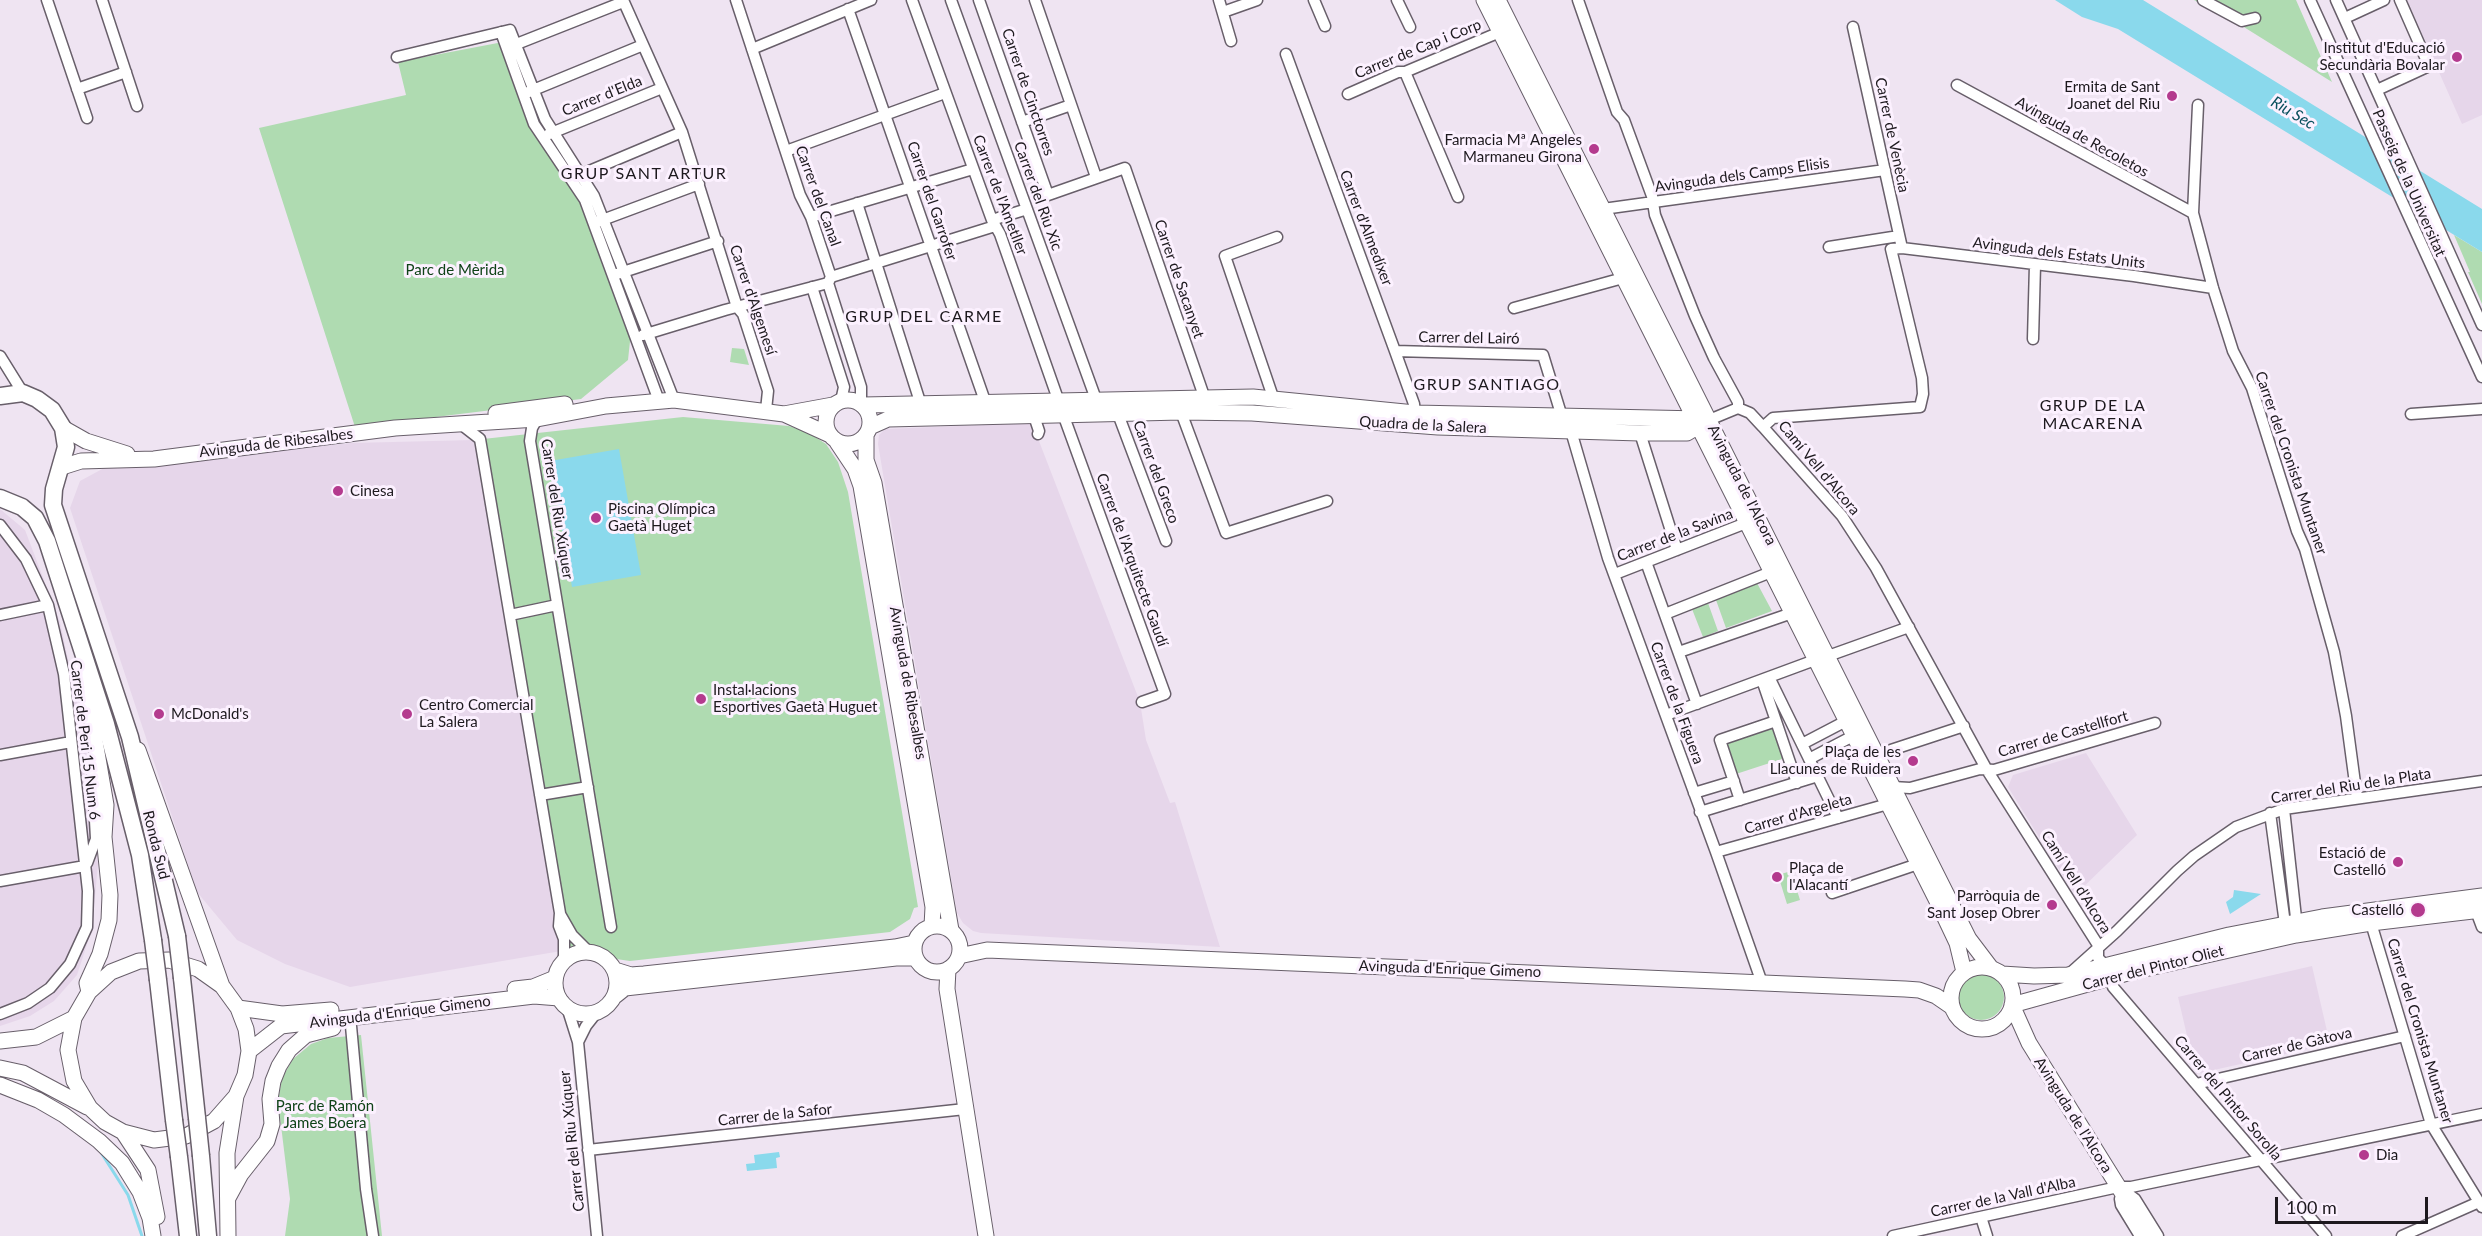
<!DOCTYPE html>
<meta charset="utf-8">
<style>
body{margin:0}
#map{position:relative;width:2482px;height:1236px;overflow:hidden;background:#efe4f2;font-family:Lato,sans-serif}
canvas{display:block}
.scale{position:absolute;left:2275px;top:1197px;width:153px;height:27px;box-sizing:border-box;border:3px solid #1d191e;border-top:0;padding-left:8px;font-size:18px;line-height:21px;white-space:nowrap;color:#1d191e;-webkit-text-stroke:4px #fcf1ff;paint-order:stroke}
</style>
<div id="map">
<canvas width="2482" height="1236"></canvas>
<div class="scale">100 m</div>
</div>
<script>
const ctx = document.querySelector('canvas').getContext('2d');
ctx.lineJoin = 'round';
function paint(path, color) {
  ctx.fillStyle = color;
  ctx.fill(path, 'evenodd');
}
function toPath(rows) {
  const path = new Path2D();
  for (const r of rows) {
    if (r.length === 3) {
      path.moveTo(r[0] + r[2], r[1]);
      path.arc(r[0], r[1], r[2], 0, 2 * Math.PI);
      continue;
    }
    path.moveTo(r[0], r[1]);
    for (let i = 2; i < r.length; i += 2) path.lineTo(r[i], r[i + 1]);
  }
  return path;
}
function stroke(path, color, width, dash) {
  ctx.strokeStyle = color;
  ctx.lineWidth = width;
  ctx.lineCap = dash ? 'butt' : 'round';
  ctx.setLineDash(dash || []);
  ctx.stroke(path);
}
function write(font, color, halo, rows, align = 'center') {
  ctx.font = font + ' Lato,sans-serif';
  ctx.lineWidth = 6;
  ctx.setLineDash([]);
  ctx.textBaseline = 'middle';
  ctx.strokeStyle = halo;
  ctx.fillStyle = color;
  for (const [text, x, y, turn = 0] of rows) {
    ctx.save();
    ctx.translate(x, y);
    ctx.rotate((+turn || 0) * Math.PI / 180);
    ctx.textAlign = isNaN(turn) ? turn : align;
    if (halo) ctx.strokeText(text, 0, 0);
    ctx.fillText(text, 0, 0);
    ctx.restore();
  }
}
const built = toPath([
 [2407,0,2482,0,2482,115,2462,124],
 [1032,423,1140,702,1146,740,1170,803,1175,802,1220,947,981,933,973,931,963,923,957,913,878,444,879,435,885,429],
 [474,440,561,951,350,987,285,964,237,940,197,892,70,508,80,481,106,467,352,443],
 [0,509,25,530,60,622,80,715,92,788,98,864,92,929,77,975,54,1001,30,1016,0,1026],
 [2086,753,2137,835,2075,895,2008,787,2013,775],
 [2312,966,2330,1044,2196,1074,2178,997]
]);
const green = toPath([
 [2194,0,2296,0,2332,82,2239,24],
 [503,42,532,129,584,206,631,332,628,360,581,399,355,427,259,128,406,95,398,62],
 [2454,235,2482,252,2482,304,2468,272,2470,272],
 [732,348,744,349,749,365,730,362],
 [683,417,789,426,809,433,826,444,838,462,848,492,918,907,914,908,910,919,890,932,630,961,561,951,474,440],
 [1757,583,1772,611,1726,628,1716,600],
 [1708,603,1718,631,1703,637,1692,609],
 [1775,727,1785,758,1736,774,1726,743],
 [1791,871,1800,900,1787,904,1778,875],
 [1981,997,23],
 [361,1035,382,1236,285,1236,290,1199,278,1101,282,1078,293,1059,311,1044,328,1038]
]);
const water = toPath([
 [2055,0,2143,0,2482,209,2482,252,2118,29,2082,17],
 [619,449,641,575,572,587,550,461],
 [2234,890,2261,894,2230,914,2226,902,2233,897],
 [779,1152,780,1157,776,1158,777,1168,747,1171,746,1164,755,1163,754,1155]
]);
const stream = toPath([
 [102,1154,128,1195,142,1236]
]);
const street = toPath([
 [47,0,87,118],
 [102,0,137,106],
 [623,0,682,132,737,307,743,314,768,391,766,410],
 [736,0,800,195,811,217,831,277,828,283,861,387,861,403],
 [912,0,992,220,1000,234,1059,402],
 [951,0,1097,402],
 [979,0,1048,195,1125,168,1205,399],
 [1035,0,1096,177],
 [1219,0,1231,41],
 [1314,0,1325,26],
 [1397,0,1410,27],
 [1578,0,1617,112,1624,120,1652,196,1655,215,1695,316,1714,358,1738,402,1738,408],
 [2203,0,2242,21,2255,18],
 [2310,0,2482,377],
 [2336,0,2482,325],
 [848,9,986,404],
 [1223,12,1257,0],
 [2345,18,2384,0],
 [1853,27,1902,248],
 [501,32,534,124,585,200,659,401],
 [509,47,623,2],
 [752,49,871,0],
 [1286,54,1395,351,1414,404,1415,413],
 [397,57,510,30,545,119,594,196,674,400],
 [1405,72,1458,197],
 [1957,85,2193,213],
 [77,89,126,72],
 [2377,90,2429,66,2400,0],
 [526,93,643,45],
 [1348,94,1398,72,1405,72,1500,32],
 [2198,105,2193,213,2213,288,2233,351,2252,388,2297,531,2305,549,2334,652,2346,716,2357,798],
 [1022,122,1071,105],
 [549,134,662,88],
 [786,151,945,93],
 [575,177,682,132],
 [857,203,921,405],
 [1603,209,1885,170],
 [811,217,973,169],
 [992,220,1024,210],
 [597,222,699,184],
 [1829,247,1899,236],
 [617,274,718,241],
 [831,277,995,226],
 [812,287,844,387,841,401],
 [1514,308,1623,278],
 [643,335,725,310,828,283],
 [2033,339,2035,265],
 [1395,351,1543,355,1562,417],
 [0,356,23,393],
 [1274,400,1225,256,1277,237],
 [1738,408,1750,413,1763,427,1842,516,1876,568,1987,770,2098,945,2098,958,2107,967],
 [1181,412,1226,533,1327,501],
 [1063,414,1165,694,1142,702],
 [1118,414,1166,541],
 [2411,414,2482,409],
 [1034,416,1039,431,1038,434],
 [537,419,532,428,530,441,611,927],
 [1709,420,1738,408],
 [462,425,480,439,560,913,559,926,564,939,564,960],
 [1763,427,1773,418,1920,407,1923,394,1922,378,1891,249,1902,248,2134,276,2213,288],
 [1571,431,1608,558,1716,852,1762,983],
 [1640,433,1677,550],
 [0,525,26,559,48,605,64,674,88,891,87,927,70,964,50,988,28,1003,0,1014],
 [1646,562,1697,704],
 [1615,574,1746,523],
 [1665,614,1771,572],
 [0,615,48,605],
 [510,615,557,605],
 [1679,652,1792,613],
 [1828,656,1909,627],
 [1769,677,1838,818],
 [1762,680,1797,783],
 [1666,715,1815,660],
 [1802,744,1846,721],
 [1891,750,1964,726],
 [0,755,71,742],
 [1809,759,1853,736],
 [1893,787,1910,788,1980,769,1994,770,2155,723],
 [1694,793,1734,781],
 [540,795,588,787],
 [1740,800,1720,740,1776,721],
 [2284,809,2297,927],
 [1700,812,1818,776],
 [2270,813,2285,924,2288,927],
 [1716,852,1888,804],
 [87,863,96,839,92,764],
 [0,881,85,866],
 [1832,893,1918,864],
 [2476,911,2482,927],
 [560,914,572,935,588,951],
 [2371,923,2431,1124,2482,1207],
 [2068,975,2117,931,2177,871,2194,856,2236,827,2284,809,2482,781],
 [2111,978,2113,987,2326,1236],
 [567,1007,578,1042,597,1236],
 [351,1026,366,1189,373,1236],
 [578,1042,586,1026,597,1012],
 [2196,1084,2405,1036],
 [588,1150,965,1109],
 [2123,1190,2135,1199,2158,1236],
 [2120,1199,2121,1205,2140,1236],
 [1981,1217,1987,1236],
 [1893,1236,2118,1187,2131,1187,2482,1114],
 [2402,1236,2479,1202]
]);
const secondary = toPath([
 [1484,0,1939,905,1957,943,1964,972],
 [1498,0,1969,939,1991,968],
 [848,422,22],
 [863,405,1253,397,1415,413,1701,419],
 [496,413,565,404],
 [784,414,833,405],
 [870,427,888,419,1181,412,1252,413,1438,427,1640,433,1687,433,1705,422],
 [63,428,86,441,127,454],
 [866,436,866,460,874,483,951,930],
 [837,442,855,469,861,486,933,907,932,926],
 [62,467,81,461,154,459,395,428,537,419,606,406,674,400,784,414,830,435],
 [82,665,106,805,104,837,110,895,109,920,100,954,87,983,89,992],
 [138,750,222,986,238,1008,246,1029,249,1051,245,1075,236,1096,227,1153,228,1236],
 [937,949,23],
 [586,983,31],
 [959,956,987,950,1905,989,1919,990,1936,996,1952,1007],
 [1982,998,31],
 [948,969,947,989,986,1236],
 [615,970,631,975,644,974,895,947,914,943],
 [2002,974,2034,976,2068,975,2229,935,2322,917,2482,896],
 [222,986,198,969,169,960,139,961,111,972,89,992,74,1018,68,1050,74,1081,90,1108,105,1122,123,1132,154,1140,186,1136,214,1121,236,1096],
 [515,989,533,987,555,978],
 [615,996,625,988,896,958,915,958],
 [2012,1005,2131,972,2296,935,2371,923,2482,910],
 [2012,1005,2029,1043,2149,1236],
 [238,1008,282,1014,331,1010],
 [0,1041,36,1037,74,1018],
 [249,1051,281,1026,534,996,559,998],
 [0,1068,23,1073,87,1107],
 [0,1085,38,1100,64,1115,99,1141,122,1163,140,1192,150,1218,153,1236],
 [123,1132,148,1170,157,1217],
 [228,1198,241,1174,267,1141,272,1124,270,1099,273,1081,279,1066,289,1050,306,1035,333,1028]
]);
const primary = toPath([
 [0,396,23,393,37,399,52,410,63,428,66,447,54,489,53,505,130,737,177,936],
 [0,498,22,507,35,518,47,541,106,724,140,855,153,940],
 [182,978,197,1118],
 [158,980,174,1120],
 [201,1156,208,1236],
 [179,1157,188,1236]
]);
const primaryBridge = toPath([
 [177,936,182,978],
 [153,940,158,980],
 [197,1118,201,1156],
 [174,1120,179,1157]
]);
const markers = [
 [2457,57,6,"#b43a8e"],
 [2172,96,6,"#b43a8e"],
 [1594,149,6,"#b43a8e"],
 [338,491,6,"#b43a8e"],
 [596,518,6,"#b43a8e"],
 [701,699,6,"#b43a8e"],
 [159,714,6,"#b43a8e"],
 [407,714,6,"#b43a8e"],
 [1913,761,6,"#b43a8e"],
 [2398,862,6,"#b43a8e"],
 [1777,877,6,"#b43a8e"],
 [2052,905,6,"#b43a8e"],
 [2418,910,8,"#b43a8e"],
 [2364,1155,6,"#b43a8e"]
];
const poiNames = [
 ["Institut d'Educació",2445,48],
 ["Secundària Bovalar",2445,65],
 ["Ermita de Sant",2160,87],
 ["Joanet del Riu",2160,104],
 ["Farmacia Mª Angeles",1582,140],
 ["Marmaneu Girona",1582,157],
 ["Cinesa",350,491,"left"],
 ["Piscina Olímpica",608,509,"left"],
 ["Gaetà Huget",608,526,"left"],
 ["Instal·lacions",713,690,"left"],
 ["Esportives Gaetà Huguet",713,707,"left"],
 ["Centro Comercial",419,705,"left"],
 ["La Salera",419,722,"left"],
 ["McDonald's",171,714,"left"],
 ["Plaça de les",1901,752],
 ["Llacunes de Ruidera",1901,769],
 ["Estació de",2386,853],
 ["Castelló",2386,870],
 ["Plaça de",1789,868,"left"],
 ["l'Alacantí",1789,885,"left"],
 ["Parròquia de",2040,896],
 ["Sant Josep Obrer",2040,913],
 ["Castelló",2404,910],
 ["Dia",2376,1155,"left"]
];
const streetNames = [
 ["Carrer de Cap i Corp",1418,49,-22],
 ["Carrer de Cinctorres",1028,92,71],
 ["Carrer d'Elda",602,96,-22],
 ["Carrer de Venècia",1892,135,78],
 ["Avinguda de Recoletos",2082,137,29],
 ["Avinguda dels Camps Elisis",1742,175,-8],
 ["Passeig de la Universitat",2409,183,66],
 ["Carrer de l'Ametller",1000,195,69],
 ["Carrer del Canal",818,196,70],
 ["Carrer del Riu Xic",1038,196,70],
 ["Carrer del Garrofer",932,201,71],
 ["Carrer d'Almedíxer",1366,228,69],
 ["Avinguda dels Estats Units",2059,253,7],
 ["Carrer de Sacanyet",1179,279,71],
 ["Carrer d'Algemesí",753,300,71],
 ["Carrer del Lairó",1469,338,1],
 ["Quadra de la Salera",1423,425,3],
 ["Avinguda de Ribesalbes",276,443,-7],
 ["Carrer del Cronista Muntaner",2291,463,71],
 ["Camí Vell d'Alcora",1819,468,50],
 ["Carrer del Greco",1156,472,70],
 ["Avinguda de l'Alcora",1742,485,63],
 ["Carrer del Riu Xúquer",557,509,81],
 ["Carrer de la Savina",1675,535,-21],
 ["Carrer de l'Arquitecte Gaudí",1132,560,70],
 ["Avinguda de Ribesalbes",908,683,80],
 ["Carrer de la Figuera",1677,703,70],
 ["Carrer de Castellfort",2063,734,-16],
 ["Carrer de Peri 15 Num 6",85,740,83],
 ["Carrer del Riu de la Plata",2351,786,-9],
 ["Carrer d'Argeleta",1798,814,-16],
 ["Ronda Sud",156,845,76],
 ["Camí Vell d'Alcora",2076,882,58],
 ["Carrer del Pintor Oliet",2153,968,-14],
 ["Avinguda d'Enrique Gimeno",1450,969,2],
 ["Avinguda d'Enrique Gimeno",400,1012,-7],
 ["Carrer del Cronista Muntaner",2420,1031,73],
 ["Carrer de Gàtova",2297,1045,-13],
 ["Carrer del Pintor Sorolla",2228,1098,50],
 ["Carrer de la Safor",775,1115,-6],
 ["Avinguda de l'Alcora",2073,1115,58],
 ["Carrer del Riu Xúquer",572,1141,-96],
 ["Carrer de la Vall d'Alba",2003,1197,-12]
];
const parkNames = [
 ["Parc de Mèrida",455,270],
 ["Parc de Ramón",325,1106],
 ["James Boera",325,1123]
];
const waterNames = [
 ["Riu Sec",2293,113,31]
];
const neighbourhoodNames = [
 ["GRUP SANT ARTUR",644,174],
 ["GRUP DEL CARME",924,317],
 ["GRUP SANTIAGO",1487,385],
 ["GRUP DE LA",2093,406],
 ["MACARENA",2093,424]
];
paint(built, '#e6d6ea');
paint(green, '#afdbb1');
paint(water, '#8ad9ec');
stroke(stream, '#8ad9ec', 3);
stroke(street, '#685f6a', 13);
stroke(secondary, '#685f6a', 17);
stroke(primary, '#685f6a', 19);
stroke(street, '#fff', 10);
stroke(secondary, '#fff', 15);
stroke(primary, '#fff', 16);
stroke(primaryBridge, '#685f6a', 19, []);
stroke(primaryBridge, '#fff', 16);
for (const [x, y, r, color] of markers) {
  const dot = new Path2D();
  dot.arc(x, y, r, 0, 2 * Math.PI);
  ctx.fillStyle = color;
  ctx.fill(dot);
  stroke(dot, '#fcf1ff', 2);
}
write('15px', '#1d191e', '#fcf1ff', poiNames, 'right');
write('15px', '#1d191e', '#fcf1ff', streetNames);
write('15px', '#0e4217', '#fcf1ff', parkNames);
write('italic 16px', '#0a505e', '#fcf1ff', waterNames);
ctx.letterSpacing = '1.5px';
write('16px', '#1d191e', '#fcf1ff', neighbourhoodNames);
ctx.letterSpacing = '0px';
</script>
